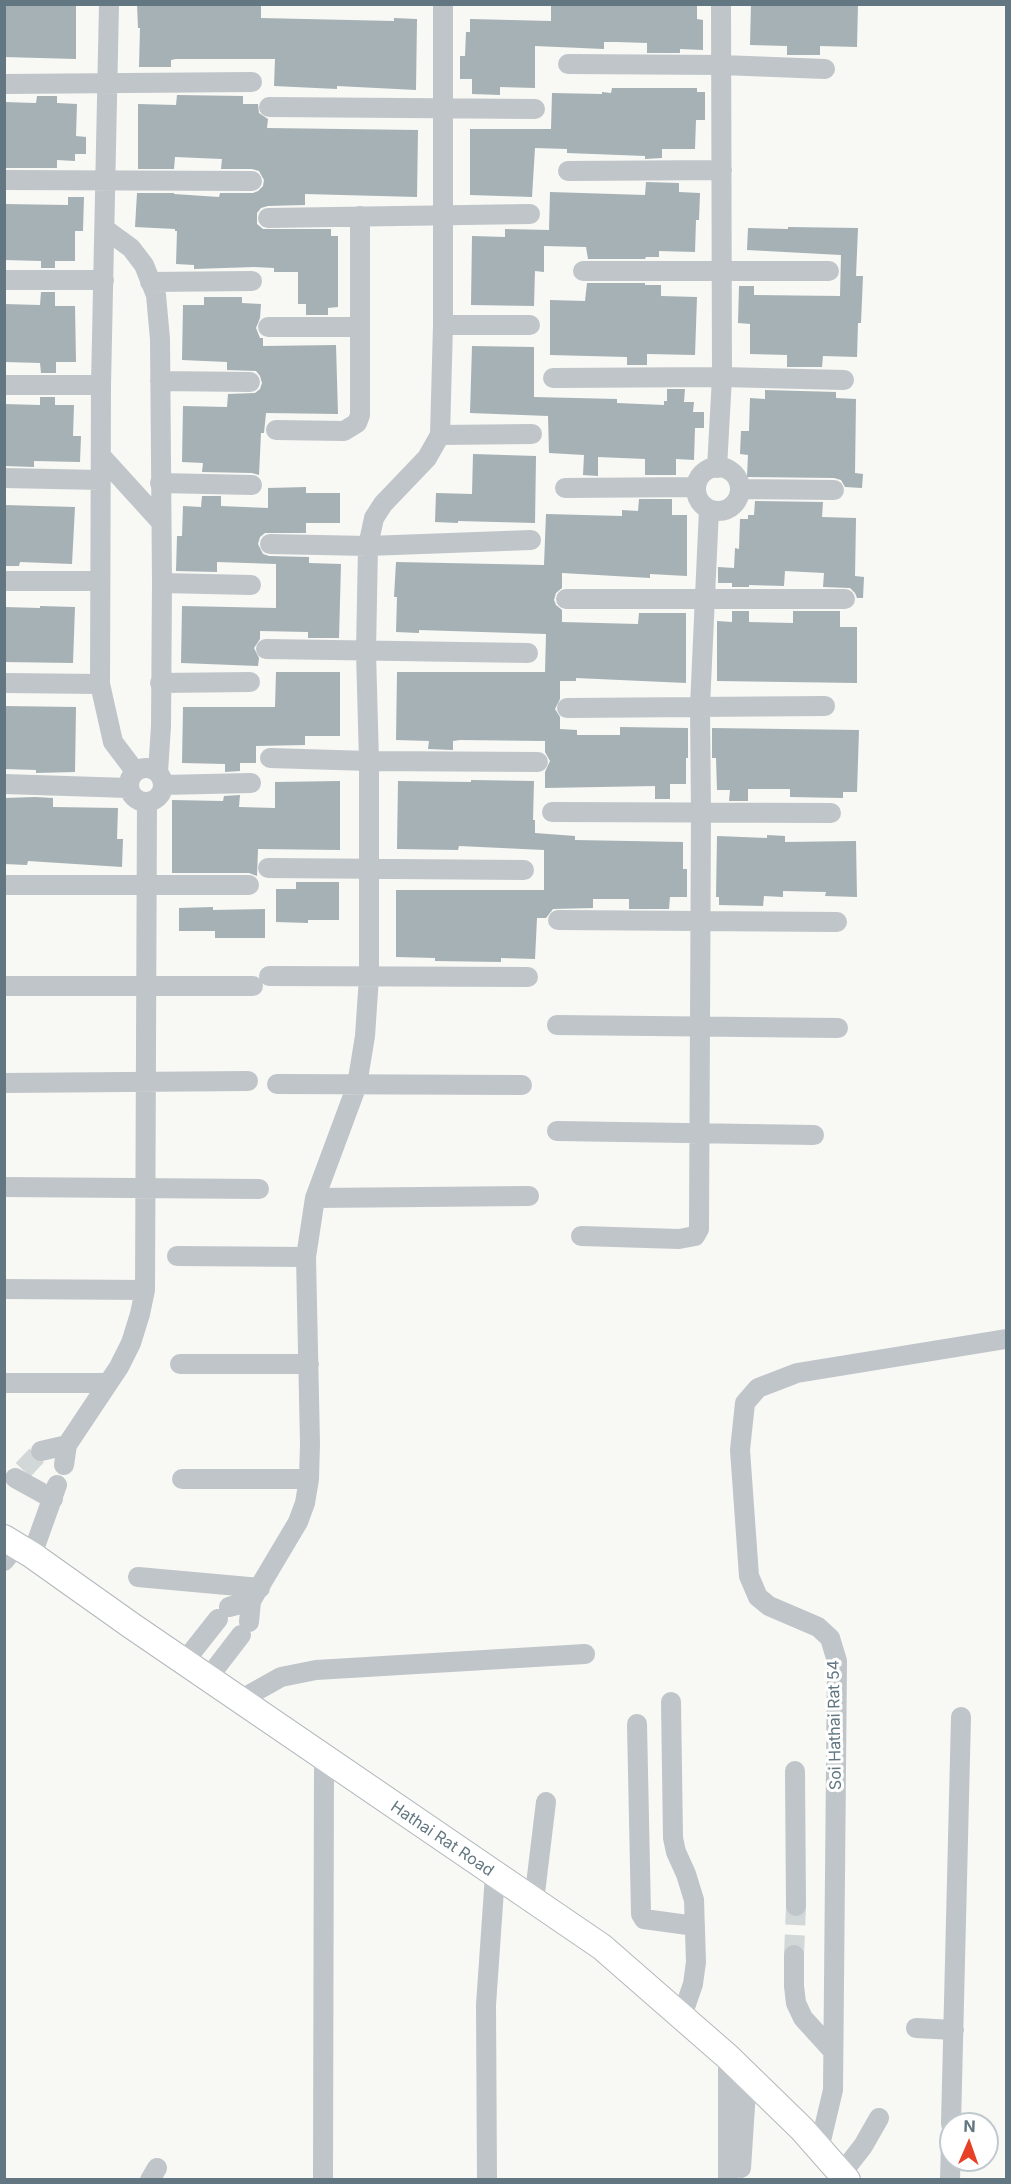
<!DOCTYPE html>
<style>
body{margin:0}
#map{position:relative;width:1011px;height:2184px;overflow:hidden;background:#f8f8f5;font-family:Inter,sans-serif}
canvas{display:block}
.frame{position:absolute;inset:0;border:6px solid #627781;pointer-events:none}
.north{position:absolute;left:939px;top:2112px;width:60px;height:60px;box-sizing:border-box;background:#fff;border:2px solid #c0c9cd;border-radius:50%;rotate:2deg;font-size:16px;font-weight:700;line-height:24px;text-align:center;color:#627781}
.north::after{content:'';display:block;margin:auto;width:21px;height:27px;background:#e74026;clip-path:polygon(50% 0,100% 100%,50% 72%,0 100%)}
</style>
<div id="map">
<canvas width="1011" height="2184"></canvas>
<div class="frame"></div>
<div class="north">N</div>
</div>
<script>
const ctx = document.querySelector('canvas').getContext('2d');
ctx.lineJoin = 'round';
function paint(path, color) {
  ctx.fillStyle = color;
  ctx.fill(path, 'evenodd');
}
function toPath(rows) {
  const path = new Path2D();
  for (const r of rows) {
    if (r.length === 3) {
      path.moveTo(r[0] + r[2], r[1]);
      path.arc(r[0], r[1], r[2], 0, 2 * Math.PI);
      continue;
    }
    path.moveTo(r[0], r[1]);
    for (let i = 2; i < r.length; i += 2) path.lineTo(r[i], r[i + 1]);
  }
  return path;
}
function stroke(path, color, width, dash) {
  ctx.strokeStyle = color;
  ctx.lineWidth = width;
  ctx.lineCap = dash ? 'butt' : 'round';
  ctx.setLineDash(dash || []);
  ctx.stroke(path);
}
function write(font, color, halo, rows, align = 'center') {
  ctx.font = font + ' Inter,sans-serif';
  ctx.lineWidth = 6;
  ctx.setLineDash([]);
  ctx.textBaseline = 'middle';
  ctx.strokeStyle = halo;
  ctx.fillStyle = color;
  for (const [text, x, y, turn = 0] of rows) {
    ctx.save();
    ctx.translate(x, y);
    ctx.rotate((+turn || 0) * Math.PI / 180);
    ctx.textAlign = isNaN(turn) ? turn : align;
    if (halo) ctx.strokeText(text, 0, 0);
    ctx.fillText(text, 0, 0);
    ctx.restore();
  }
}
const building = toPath([
 [4,4,76,4,76,59,4,57],
 [137,4,261,4,261,18,394,21,394,18,417,19,416,90,337,86,337,89,274,86,275,59,176,59,171,60,171,67,139,67,140,28,138,28],
 [551,4,697,4,697,19,703,20,703,50,680,49,680,53,647,53,647,43,617,42,604,42,604,49,535,46,535,88,500,87,500,95,472,94,472,79,460,79,460,56,465,56,466,32,470,32,470,19,551,21],
 [751,4,858,4,857,47,820,46,820,55,787,55,787,46,750,45],
 [612,88,697,88,697,92,705,92,705,120,696,120,695,149,662,149,662,158,645,159,645,156,567,153,567,149,535,148,532,197,470,195,470,129,551,129,552,93,602,94,602,92,611,93],
 [177,95,243,96,243,104,258,104,259,113,268,119,267,128,418,130,417,197,305,194,305,205,268,206,261,208,257,213,257,224,263,229,331,229,331,236,338,236,338,307,328,308,328,315,306,315,306,304,298,304,298,272,274,272,274,268,254,267,194,269,194,265,176,264,177,231,175,231,175,229,135,227,137,193,174,193,174,194,219,197,220,193,253,193,258,191,263,186,264,180,259,171,252,169,221,169,222,159,175,157,174,169,138,169,138,104,176,105],
 [37,96,57,96,57,103,77,104,76,136,86,137,86,154,75,154,75,161,57,160,57,168,4,168,4,102,36,103],
 [646,182,679,183,679,192,700,193,699,220,696,220,695,252,659,251,659,257,646,257,645,259,588,259,586,247,544,246,544,272,535,271,534,306,471,305,472,236,505,237,505,229,549,230,550,192,645,195],
 [68,197,84,197,83,231,75,231,75,261,55,261,55,268,41,268,41,261,4,260,4,204,68,205],
 [788,227,858,228,856,276,863,276,861,323,858,323,857,357,823,356,822,367,787,367,787,355,750,354,750,324,738,323,739,286,754,286,754,295,840,296,841,255,747,250,748,228,788,229],
 [587,283,645,283,645,285,661,285,661,296,697,297,695,355,647,354,647,365,627,365,627,357,550,355,550,300,585,301],
 [41,292,55,292,55,306,75,306,76,362,56,362,56,373,41,373,40,363,4,362,4,304,40,305],
 [204,297,242,297,242,303,261,304,260,318,256,328,260,338,263,338,263,346,336,345,338,414,266,413,264,433,261,433,259,475,252,473,202,472,203,463,182,462,183,406,227,407,228,394,255,393,260,389,262,383,260,376,256,371,227,370,227,362,182,360,183,305,204,305],
 [472,346,534,347,534,397,617,399,617,403,664,405,664,401,667,401,667,389,685,389,684,402,694,402,693,412,704,412,704,428,695,428,694,460,676,459,676,475,645,475,645,459,598,457,598,476,583,475,584,455,549,453,548,416,470,413],
 [765,390,836,392,836,398,856,399,855,473,863,474,862,488,845,487,841,480,834,478,747,477,748,455,740,454,741,431,749,431,750,398,765,399],
 [40,397,55,397,55,405,74,405,73,436,81,436,80,462,34,461,34,467,4,466,4,404,40,405],
 [473,454,536,456,535,523,458,521,458,523,435,522,436,493,472,494],
 [306,487,306,493,340,493,340,523,306,523,306,533,265,533,260,537,258,544,263,554,269,556,309,557,309,563,341,564,339,638,308,638,308,632,260,631,260,639,254,648,259,658,258,666,181,663,182,606,276,608,276,564,217,562,217,572,176,571,177,536,182,536,183,506,201,507,202,496,221,496,221,506,268,508,268,488],
 [639,499,672,499,672,515,687,515,687,576,650,574,650,578,562,573,562,588,556,593,554,600,556,605,562,610,562,622,638,624,639,613,686,613,686,683,576,678,576,681,560,681,560,699,555,709,560,717,560,729,577,730,577,735,620,735,620,727,688,728,688,758,686,758,686,784,670,784,670,799,655,799,655,786,545,788,545,772,550,761,545,752,545,741,460,740,453,741,453,750,428,749,429,741,396,740,397,672,545,672,546,634,419,630,419,633,396,632,397,597,394,597,396,562,544,565,546,514,622,516,622,510,638,511],
 [755,501,823,502,822,517,856,518,855,576,864,577,863,598,857,598,855,593,850,588,823,587,824,573,785,571,784,586,749,585,749,587,732,587,732,583,718,583,718,567,734,568,735,548,739,549,740,519,748,519,748,515,754,515],
 [4,505,75,507,72,564,20,562,19,566,4,566],
 [40,606,75,607,73,663,4,662,4,607,40,608],
 [732,611,749,611,749,622,793,623,793,611,840,611,840,627,857,627,857,683,717,681,717,621,732,622],
 [276,672,340,672,340,736,305,736,305,745,256,746,256,763,240,763,240,771,225,772,225,764,182,763,183,707,275,707],
 [4,706,76,707,75,772,36,773,36,770,4,769],
 [712,728,859,730,857,792,843,792,843,798,790,797,790,789,748,789,748,801,729,801,730,790,717,790,716,758,712,758],
 [471,780,534,781,533,820,535,820,535,833,575,836,575,840,683,842,683,869,687,869,687,897,670,897,669,909,629,909,629,899,593,899,593,908,553,909,546,918,537,918,535,959,501,958,501,962,435,961,435,958,396,957,396,890,544,890,544,850,459,846,458,850,397,849,398,781,471,782],
 [340,781,340,850,258,849,257,876,249,873,172,873,172,800,223,801,224,796,240,795,239,807,275,808,275,782],
 [35,797,53,798,53,807,118,808,117,839,123,839,122,867,28,861,27,865,4,864,4,798],
 [767,835,785,836,785,842,856,841,857,897,825,896,826,892,783,891,783,897,764,896,763,906,719,905,719,897,716,897,717,836,767,838],
 [296,882,339,882,339,920,308,920,308,923,276,922,276,889,296,889],
 [213,907,213,910,265,909,265,938,215,938,215,931,179,931,179,908]
]);
const minorTunnel = toPath([
 [23,1470,41,1451],
 [794,1955,796,1906]
]);
const minor = toPath([
 [109,4,101,385,100,684,113,742,135,771],
 [568,64,722,65,825,69],
 [4,84,252,82],
 [269,107,535,109],
 [568,171,722,170],
 [4,180,252,181],
 [268,218,530,214],
 [105,229,131,248,144,265,156,295,160,339,162,583,161,726,158,772],
 [583,271,829,271],
 [4,280,104,280],
 [150,282,252,281],
 [443,325,530,325],
 [268,327,358,327],
 [553,378,722,377,844,380],
 [160,381,250,382],
 [4,385,101,385],
 [276,430,344,431,357,423,360,415,360,216],
 [440,435,532,434],
 [101,456,161,522],
 [718,489,22],
 [717,468,722,377,721,4],
 [4,478,101,480],
 [160,483,252,485],
 [565,488,696,487],
 [740,489,834,490],
 [270,544,368,546,531,540],
 [4,581,100,581],
 [162,583,251,585],
 [566,599,845,599],
 [266,649,528,653],
 [4,683,100,684],
 [160,683,250,682],
 [567,708,825,706],
 [270,758,369,761,538,762],
 [146,785,17],
 [4,784,129,788],
 [163,785,251,783],
 [552,812,831,813],
 [268,868,524,870],
 [4,885,249,885],
 [558,920,837,922],
 [269,976,528,977],
 [4,986,253,986],
 [557,1025,838,1028],
 [4,1083,248,1081],
 [277,1084,522,1085],
 [557,1131,814,1135],
 [4,1187,259,1189],
 [315,1198,529,1196],
 [581,1236,679,1239,695,1236,699,1229,701,813,700,706,709,509],
 [177,1256,306,1257],
 [4,1289,145,1290],
 [180,1364,309,1364],
 [4,1383,108,1383],
 [41,1451,67,1445],
 [64,1465,67,1445,119,1367,131,1343,140,1314,145,1290,147,802],
 [15,1478,53,1499],
 [182,1479,309,1479],
 [32,1555,57,1485],
 [4,1561,16,1546],
 [138,1577,260,1588],
 [229,1607,251,1601],
 [249,1622,251,1601,298,1522,305,1503,309,1479,310,1444,306,1257,315,1198,357,1085,365,1036,369,977,369,761,366,652,368,546,374,518,383,504,427,458,440,435,443,325,443,4],
 [184,1662,218,1619],
 [208,1678,241,1635],
 [240,1700,281,1677,316,1670,585,1654],
 [671,1702,673,1838,676,1852,686,1874,694,1900,696,1962,693,1984,682,2016],
 [637,1724,641,1914,644,1919,695,1926],
 [795,1771,796,1906],
 [534,1901,546,1802],
 [794,1955,794,1986,796,2003,803,2018,833,2051],
 [916,2028,954,2030],
 [951,2124,961,1717],
 [819,2149,833,2090,837,1661,830,1638,818,1627,769,1606,758,1597,749,1576,740,1450,745,1403,758,1388,797,1373,1006,1339],
 [741,2168,747,2075],
 [842,2173,863,2146,879,2118],
 [150,2180,157,2168],
 [323,2180,324,1758],
 [487,2180,486,2005,495,1875],
 [728,2180,728,2057],
 [950,2180,951,2142]
]);
const major = toPath([
 [4,1538,32,1555,132,1626,602,1947,728,2057,802,2129,847,2180]
]);
const streetNames = [
 ["Soi Hathai Rat 54",835,1725,-91],
 ["Hathai Rat Road",442,1839,34]
];
paint(building, '#a5b1b5');
stroke(minorTunnel, '#d2d8d8', 20, [20, 10]);
stroke(major, '#b2b9bc', 28);
stroke(minor, '#bfc5c8', 20);
stroke(major, '#fff', 26);
write('16px', '#627781', '#fff', streetNames);
</script>
